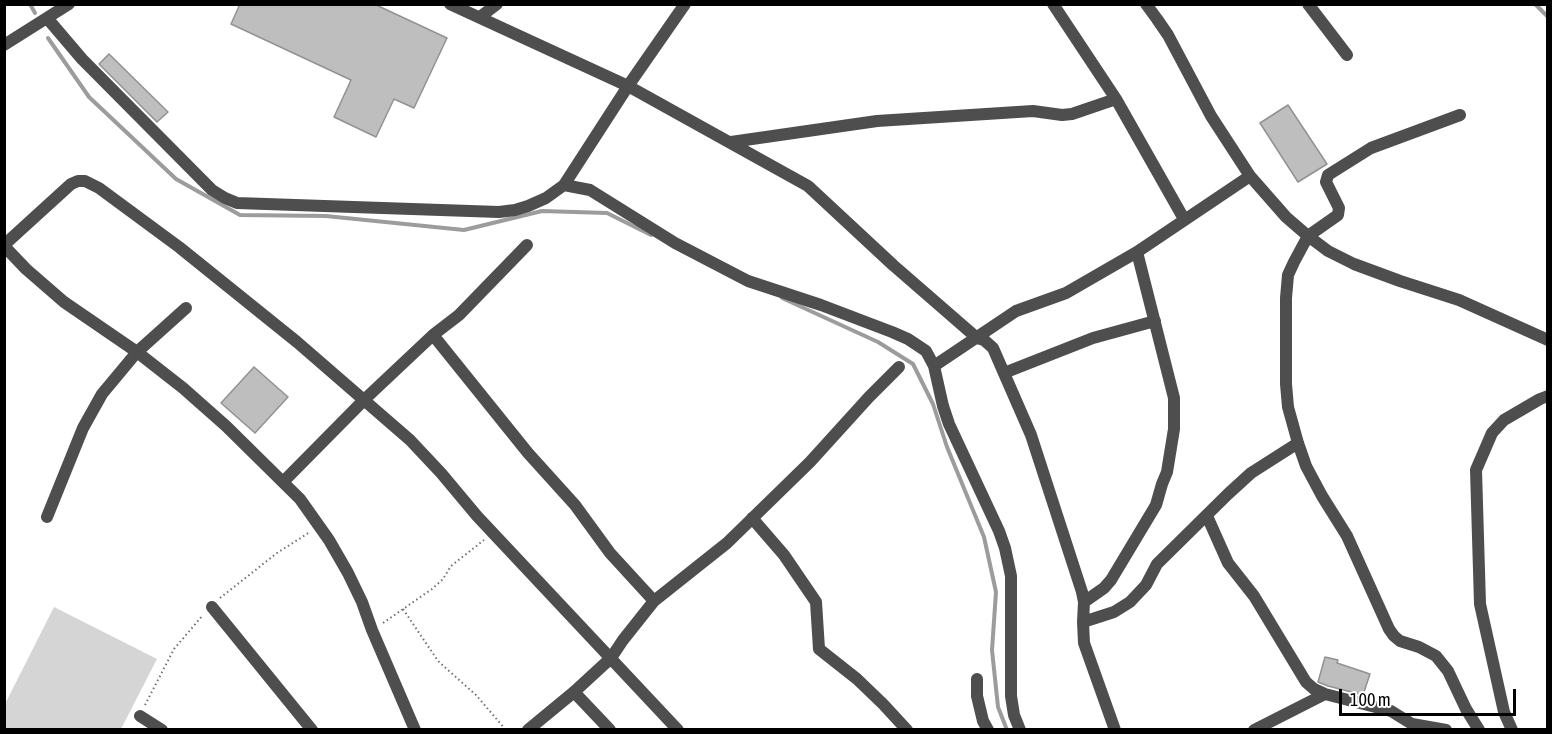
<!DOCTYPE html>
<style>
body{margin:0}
#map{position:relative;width:1552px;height:734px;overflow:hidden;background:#fff;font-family:"Asap Condensed",sans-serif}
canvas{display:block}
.frame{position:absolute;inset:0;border:6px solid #000;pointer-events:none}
.scale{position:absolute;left:1339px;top:689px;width:177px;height:27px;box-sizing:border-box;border:3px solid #000;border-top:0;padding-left:8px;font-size:18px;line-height:21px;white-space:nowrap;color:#000;-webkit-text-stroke:4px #fff;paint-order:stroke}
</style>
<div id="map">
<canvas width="1552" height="734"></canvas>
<div class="frame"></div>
<div class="scale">100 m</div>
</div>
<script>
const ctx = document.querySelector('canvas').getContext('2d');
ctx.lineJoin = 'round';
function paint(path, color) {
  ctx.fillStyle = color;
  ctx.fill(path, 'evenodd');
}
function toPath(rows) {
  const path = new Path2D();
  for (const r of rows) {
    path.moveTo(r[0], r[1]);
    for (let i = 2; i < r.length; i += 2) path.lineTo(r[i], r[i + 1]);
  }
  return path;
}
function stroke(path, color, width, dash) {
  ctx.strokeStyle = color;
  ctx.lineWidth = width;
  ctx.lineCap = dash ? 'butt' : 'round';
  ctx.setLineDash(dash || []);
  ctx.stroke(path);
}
const green = toPath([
 [54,607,157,659,121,729,5,729,5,704]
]);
const stream = toPath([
 [30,4,35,13],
 [1535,4,1548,17],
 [48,38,89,97,176,179,240,215,326,216,464,230,542,211,607,213,651,235],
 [782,298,878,342,913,364,933,404,947,447,984,537,996,592,992,650,998,707,1007,730]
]);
const building = toPath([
 [240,4,374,4,447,38,414,108,394,99,376,137,334,117,351,80,231,24,240,4],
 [109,54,168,112,157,122,99,64,109,54],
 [1288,105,1327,164,1298,182,1260,123,1288,105],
 [254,367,288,397,255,433,221,403,254,367],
 [1325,657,1338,660,1337,663,1370,674,1363,695,1328,686,1318,682,1325,657]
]);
const path = toPath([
 [220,598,277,553,310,532],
 [403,609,438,661,476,695,506,730],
 [383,623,432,589,443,579,451,566,484,540],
 [145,705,174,649,203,615]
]);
const street = toPath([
 [450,4,628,86,808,186,893,265,977,338,984,340,993,348,1031,435,1082,592,1084,602,1083,622,1084,643,1115,730],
 [1053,4,1116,99,1184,219],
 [1146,4,1157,19,1168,35,1211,116,1250,176,1286,217,1308,236,1328,251,1354,264,1400,281,1459,300,1548,340],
 [1308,4,1347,55],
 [480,17,497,4],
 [47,18,82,59,212,190,225,198,237,203,499,212,515,210,528,206,546,198,564,185,628,86,685,4],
 [4,45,69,4],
 [1460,115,1371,148,1328,175,1326,182,1339,208,1338,215,1308,236,1294,262,1288,275,1286,298,1286,384,1288,407,1298,443,1306,466,1322,496,1347,536,1389,629,1394,636,1400,641,1419,647,1436,656,1448,671,1466,709,1479,730],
 [731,142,877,121,1033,111,1062,115,1072,114,1116,99],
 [564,185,590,190,675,243,748,281,821,305,892,332,908,339,926,351,934,366,943,406,949,424,999,531,1005,548,1011,576,1011,696,1014,715,1020,730],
 [4,245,71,184,78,181,85,181,99,188,179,247,297,342,410,440,441,473,477,516,678,730],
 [4,246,26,269,64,302,137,352,183,388,226,426,300,499,329,540,348,573,362,602,372,630,415,730],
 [433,335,528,453,575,505,610,553,654,601],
 [934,366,1016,311,1066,293,1137,252,1250,176],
 [1004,373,1093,338,1155,321],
 [283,482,365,399,433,335,459,315,527,245],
 [1207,516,1228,563,1254,596,1306,682,1314,689,1325,694,1391,711,1412,724,1446,730],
 [47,517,83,428,102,394,137,352,186,308],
 [752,518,784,555,816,602,819,649,857,679,883,704,907,730],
 [1084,602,1104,588,1111,580,1156,505,1162,484,1167,472,1174,429,1174,398,1137,252],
 [212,607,312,730],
 [1083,622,1114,612,1130,602,1146,585,1157,564,1228,494,1251,473,1298,443],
 [977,679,977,696,983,721,988,730],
 [574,692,610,730],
 [140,716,162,730],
 [528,730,574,692,611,658,623,640,654,601,727,543,810,462,869,397,899,367],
 [1254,730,1325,694],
 [1512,730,1504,712,1480,604,1476,470,1492,433,1504,420,1540,399,1548,396]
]);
paint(green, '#d5d5d5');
stroke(stream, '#9c9c9c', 4);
paint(building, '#bebebe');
stroke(building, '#929292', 1.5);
stroke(path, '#707070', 2, [1.5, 3]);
stroke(street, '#4e4e4e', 12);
</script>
